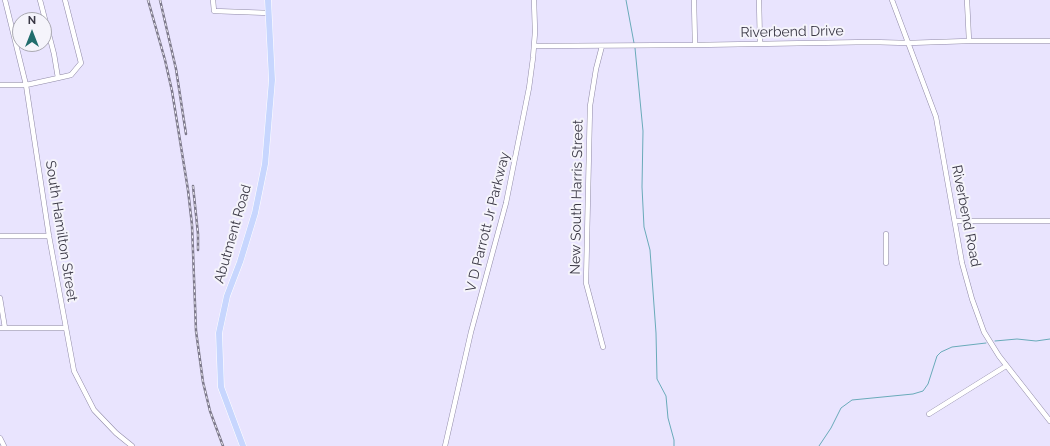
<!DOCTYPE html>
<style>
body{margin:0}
#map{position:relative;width:1050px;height:446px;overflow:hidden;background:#e9e4fe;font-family:Raleway,sans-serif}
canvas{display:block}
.north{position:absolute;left:12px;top:12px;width:40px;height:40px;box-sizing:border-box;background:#f5f4fb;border:1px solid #aaa9b2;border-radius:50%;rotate:0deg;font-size:11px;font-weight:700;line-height:16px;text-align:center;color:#3a3845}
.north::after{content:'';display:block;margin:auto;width:14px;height:18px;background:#216d6d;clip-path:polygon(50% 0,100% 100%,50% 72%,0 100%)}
</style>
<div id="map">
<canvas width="1050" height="446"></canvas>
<div class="north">N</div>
</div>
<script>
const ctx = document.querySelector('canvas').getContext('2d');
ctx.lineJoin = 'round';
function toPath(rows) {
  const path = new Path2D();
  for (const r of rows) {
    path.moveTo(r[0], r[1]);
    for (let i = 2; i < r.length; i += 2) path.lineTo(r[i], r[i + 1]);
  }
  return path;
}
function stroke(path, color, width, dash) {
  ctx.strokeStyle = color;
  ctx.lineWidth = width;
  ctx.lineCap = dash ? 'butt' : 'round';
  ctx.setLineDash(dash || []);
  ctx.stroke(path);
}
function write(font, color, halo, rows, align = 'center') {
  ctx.font = font + ' Raleway,sans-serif';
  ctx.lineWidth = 4;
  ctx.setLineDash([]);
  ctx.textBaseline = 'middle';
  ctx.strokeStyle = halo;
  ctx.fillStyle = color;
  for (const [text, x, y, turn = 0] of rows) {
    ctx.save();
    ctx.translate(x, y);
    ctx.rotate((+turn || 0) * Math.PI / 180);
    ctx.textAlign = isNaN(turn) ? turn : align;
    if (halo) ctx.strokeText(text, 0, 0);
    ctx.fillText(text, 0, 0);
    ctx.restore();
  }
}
const stream = toPath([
 [626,0,634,43],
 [635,48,643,131,642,187,644,227,650,250,656,333,657,379,666,396,668,418,674,440,674,446],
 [995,341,1017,339,1036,341,1050,339],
 [819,446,831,428,841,408,852,400,913,394,923,391,928,384,937,356,941,352,952,347,986,343]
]);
const minor = toPath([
 [5,0,26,85,49,236,74,371,94,410,116,433,132,446],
 [40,0,54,54,58,78],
 [213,0,214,11,269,13],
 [694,0,695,45],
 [759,0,760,44],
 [892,0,936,117,962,263,972,299,984,332,999,356,1050,421],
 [967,0,969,41],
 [534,46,695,45,871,42,908,43,969,41,1050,41],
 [602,46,596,69,590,106,586,283,603,347],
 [0,85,26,85,58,78,71,75,81,63,65,0],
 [956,221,1050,221],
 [0,236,49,236],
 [886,263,886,234],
 [0,298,5,328],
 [0,328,66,328],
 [929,414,1006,366],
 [0,438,4,446],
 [445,446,471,332,506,203,529,88,533,58,535,32,534,0]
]);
const major = toPath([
 [243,446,221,387,219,333,227,296,240,262,255,213,265,164,272,80,268,0]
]);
const rail = toPath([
 [148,0,165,60,172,91,188,190,192,225,196,331,203,382,210,411,223,446],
 [160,0,176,69,186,134],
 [193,186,198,234,198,250]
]);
const streetNames = [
 ["Riverbend Drive",792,32,-1],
 ["New South Harris Street",577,197,-89],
 ["Riverbend Road",966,216,79],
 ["V D Parrott Jr Parkway",488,222,-76],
 ["South Hamilton Street",61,231,81],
 ["Abutment Road",233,234,-74]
];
stroke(stream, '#69aab9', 1);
stroke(minor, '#908aa7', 5.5);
stroke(major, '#fff', 7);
stroke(minor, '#fff', 4.5);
stroke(major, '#c7d6fe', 6);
stroke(rail, '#7d798b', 2.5);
stroke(rail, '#f5f4fb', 1, [3]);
write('14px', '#3a3845', '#f5f4fb', streetNames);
</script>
